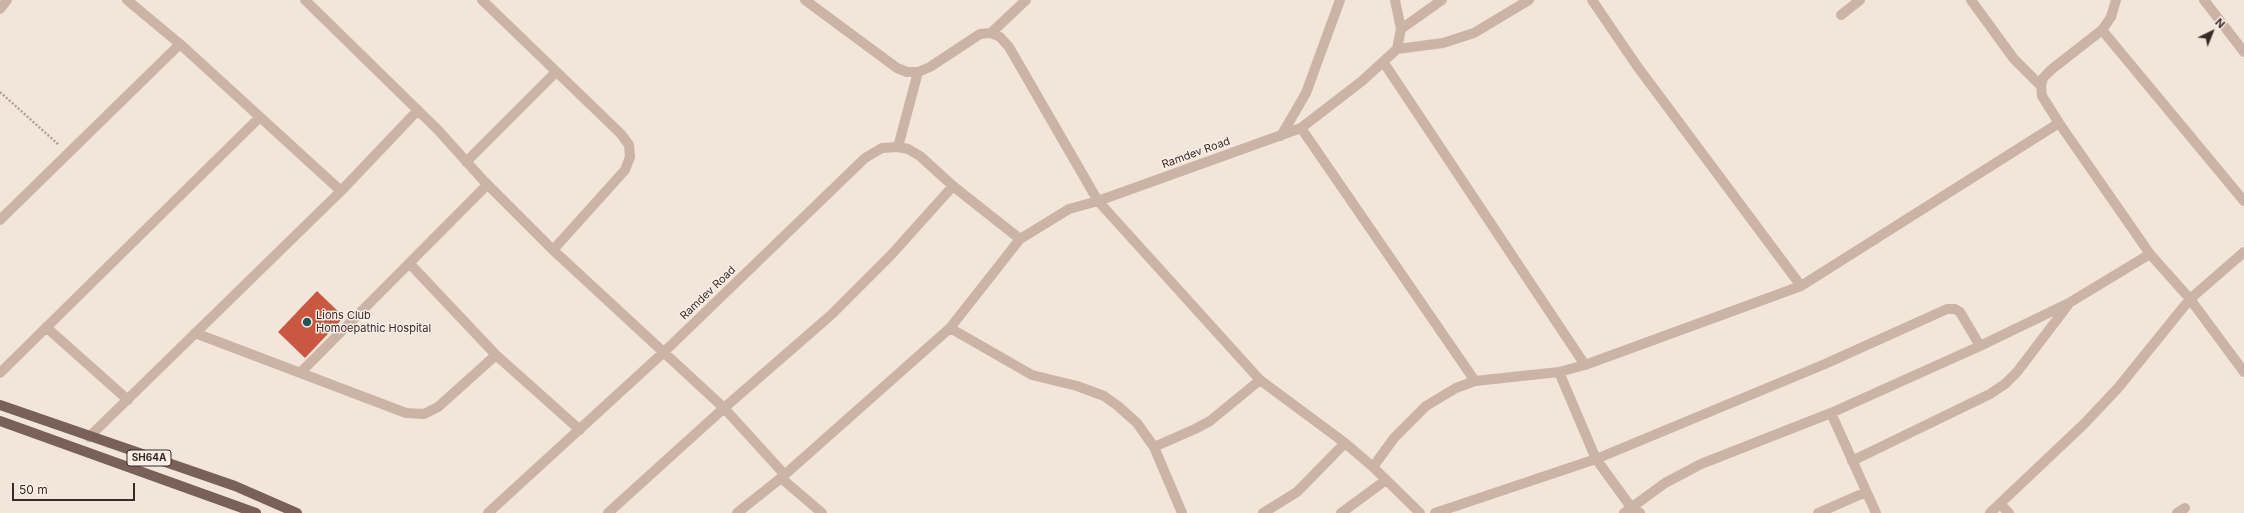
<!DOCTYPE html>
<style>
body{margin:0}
#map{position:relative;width:2244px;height:513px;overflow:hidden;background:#f2e5da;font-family:Inter,sans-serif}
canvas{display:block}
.north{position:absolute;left:2192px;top:12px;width:40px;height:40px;-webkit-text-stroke:3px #faf0e7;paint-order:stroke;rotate:43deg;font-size:11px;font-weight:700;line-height:16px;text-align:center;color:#372b27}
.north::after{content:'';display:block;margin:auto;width:14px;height:18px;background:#372b27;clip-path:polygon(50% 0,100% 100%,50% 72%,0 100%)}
.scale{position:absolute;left:12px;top:483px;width:123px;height:18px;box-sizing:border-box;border:2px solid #372b27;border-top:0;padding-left:5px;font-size:12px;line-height:14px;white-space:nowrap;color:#372b27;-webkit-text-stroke:3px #faf0e7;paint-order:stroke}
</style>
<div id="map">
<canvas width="2244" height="513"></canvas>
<div class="north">N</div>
<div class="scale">50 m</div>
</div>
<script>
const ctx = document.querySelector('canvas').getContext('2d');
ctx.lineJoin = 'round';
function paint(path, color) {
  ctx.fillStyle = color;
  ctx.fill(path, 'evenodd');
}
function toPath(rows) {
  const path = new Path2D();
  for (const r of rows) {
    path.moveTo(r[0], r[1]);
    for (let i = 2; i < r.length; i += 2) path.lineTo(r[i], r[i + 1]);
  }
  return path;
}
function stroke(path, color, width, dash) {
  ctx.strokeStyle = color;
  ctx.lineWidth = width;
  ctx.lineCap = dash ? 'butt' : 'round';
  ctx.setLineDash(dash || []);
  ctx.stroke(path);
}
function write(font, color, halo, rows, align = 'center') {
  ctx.font = font + ' Inter,sans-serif';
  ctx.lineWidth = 3;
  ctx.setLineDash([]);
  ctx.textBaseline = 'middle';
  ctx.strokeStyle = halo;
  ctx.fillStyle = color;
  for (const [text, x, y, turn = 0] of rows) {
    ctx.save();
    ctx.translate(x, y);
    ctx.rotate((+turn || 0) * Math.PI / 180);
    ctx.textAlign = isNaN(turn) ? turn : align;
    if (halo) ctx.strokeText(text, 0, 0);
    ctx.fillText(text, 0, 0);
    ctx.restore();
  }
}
const building = toPath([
 [317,291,344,317,305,358,278,332]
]);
const path = toPath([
 [0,92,59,145]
]);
const minor = toPath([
 [305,0,438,130,483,180,553,250,724,408,785,475],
 [482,0,621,134,629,145,630,157,625,170,553,250],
 [805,0,897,68,907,72,918,72,930,67,980,34,991,33,1000,37,1009,47,1098,201,1260,380,1345,443,1373,467,1420,513],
 [1592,0,1637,66,1801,286],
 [1971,0,2014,59,2041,86],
 [2204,0,2244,52],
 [0,9,7,0],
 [1841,15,1860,0],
 [1401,29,1442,0],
 [2102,30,2244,201],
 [991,33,1026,0],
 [1397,49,1443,43,1474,33,1529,0],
 [1384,63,1585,365],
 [2059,123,2042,96,2041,86,2043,78,2052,69,2102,30,2111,17,2116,0],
 [1301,128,1475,381],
 [1281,136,1306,93,1340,0],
 [898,147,918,72],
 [466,162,556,72],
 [341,191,418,110],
 [0,220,180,44],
 [410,264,496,355,580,430],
 [46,327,128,400],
 [950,328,1032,375,1077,386,1104,396,1118,406,1137,423,1154,447,1182,513],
 [195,333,406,413,424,414,438,407,496,355],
 [1559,372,1596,459,1631,507,1640,513],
 [0,373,260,117],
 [300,373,487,185],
 [1831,413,1876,513],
 [89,437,341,191,180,44,127,0],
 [1154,447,1195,429,1210,421,1260,380],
 [1852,461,1990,394,2005,384,2017,372,2068,305],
 [1373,467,1394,438,1426,406,1456,388,1475,381,1559,372,1585,365,1801,286,2059,123,2150,254,2190,299,2244,372],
 [781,478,822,513],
 [2000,504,2009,513],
 [488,513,664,352,865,158,882,148,898,147,908,149,920,156,953,186,1020,239,1069,209,1098,201,1301,128,1362,81,1397,49,1401,29,1395,0],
 [608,513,724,408,831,315,892,254,953,186],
 [737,513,781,478,950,328,1020,239],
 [1263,513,1297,492,1345,443],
 [1341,513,1386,480],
 [1435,513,1596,459,1825,364,1947,309,1955,309,1960,312,1980,346],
 [1624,513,1665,483,1701,464,1831,413,1980,346,2069,303,2150,254],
 [1818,513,1866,492],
 [1990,513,2084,424,2118,388,2190,299,2244,252],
 [2177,513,2185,508]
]);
const major = toPath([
 [0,405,235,486,297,513],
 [0,421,256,513]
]);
const markers = [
 [307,322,5,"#1b5959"]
];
const shields = [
 [149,458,44]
];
const shieldNames = [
 ["SH64A",149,458]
];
const streetNames = [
 ["Ramdev Road",1196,153,-20],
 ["Ramdev Road",708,293,-44]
];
const poiNames = [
 ["Lions Club",316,316],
 ["Homoepathic Hospital",316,329]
];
paint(building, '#ca5841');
stroke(path, '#b79e90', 2.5, [2, 2]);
stroke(minor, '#cbb4a6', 10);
stroke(major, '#796058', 10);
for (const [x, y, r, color] of markers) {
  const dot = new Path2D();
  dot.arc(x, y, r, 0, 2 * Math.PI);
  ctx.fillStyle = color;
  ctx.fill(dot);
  stroke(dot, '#faf0e7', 1.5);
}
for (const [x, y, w] of shields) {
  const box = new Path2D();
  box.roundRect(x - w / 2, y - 8, w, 16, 3);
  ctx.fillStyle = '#faf0e7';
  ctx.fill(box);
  stroke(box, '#372b27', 1);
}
write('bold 10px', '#372b27', null, shieldNames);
write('11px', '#372b27', '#faf0e7', streetNames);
write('11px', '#372b27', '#faf0e7', poiNames, 'left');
</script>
